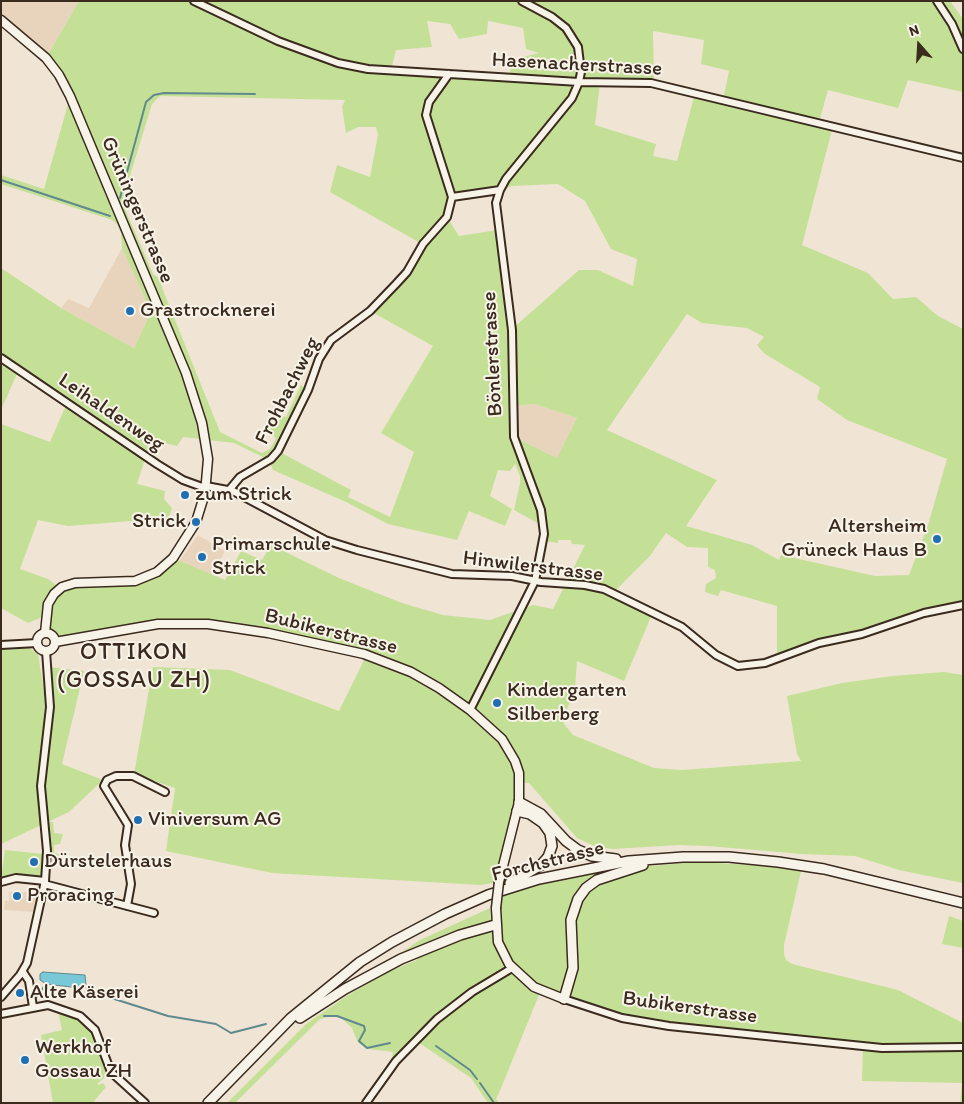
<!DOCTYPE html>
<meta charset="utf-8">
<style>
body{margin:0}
#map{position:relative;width:964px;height:1104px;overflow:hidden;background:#f0e5d4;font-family:Itim,sans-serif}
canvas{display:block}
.frame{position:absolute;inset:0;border:2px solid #3b2a1e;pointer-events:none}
.north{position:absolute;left:894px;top:20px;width:50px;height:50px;-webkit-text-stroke:4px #f7f3e8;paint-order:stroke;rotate:341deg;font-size:14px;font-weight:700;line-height:20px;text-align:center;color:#3b2a1e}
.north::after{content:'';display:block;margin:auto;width:18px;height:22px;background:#3b2a1e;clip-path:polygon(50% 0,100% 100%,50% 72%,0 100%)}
</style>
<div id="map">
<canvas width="964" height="1104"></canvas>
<div class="frame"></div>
<div class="north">N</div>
</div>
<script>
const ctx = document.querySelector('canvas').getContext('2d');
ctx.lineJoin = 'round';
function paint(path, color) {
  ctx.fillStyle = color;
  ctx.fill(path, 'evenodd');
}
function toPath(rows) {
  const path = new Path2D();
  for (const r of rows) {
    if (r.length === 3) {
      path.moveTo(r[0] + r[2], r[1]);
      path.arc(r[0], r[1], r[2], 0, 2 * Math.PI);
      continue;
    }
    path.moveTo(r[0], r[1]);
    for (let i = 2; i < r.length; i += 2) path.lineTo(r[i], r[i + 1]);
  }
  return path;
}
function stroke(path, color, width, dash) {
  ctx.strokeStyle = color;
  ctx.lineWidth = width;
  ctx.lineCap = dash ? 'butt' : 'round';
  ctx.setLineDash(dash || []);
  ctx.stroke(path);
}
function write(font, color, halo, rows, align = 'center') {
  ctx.font = font + ' Itim,sans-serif';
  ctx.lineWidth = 4;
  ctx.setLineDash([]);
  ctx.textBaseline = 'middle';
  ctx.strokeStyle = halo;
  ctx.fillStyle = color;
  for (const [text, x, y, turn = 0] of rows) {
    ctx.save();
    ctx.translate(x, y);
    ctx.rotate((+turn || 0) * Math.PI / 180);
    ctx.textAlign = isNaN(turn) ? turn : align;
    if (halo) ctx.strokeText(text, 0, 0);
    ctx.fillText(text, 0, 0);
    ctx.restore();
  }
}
const built = toPath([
 [1,1,79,1,46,58,1,20],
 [122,248,151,312,134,348,61,308,68,299,89,308],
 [535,404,577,418,557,458,514,437,513,406],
 [198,535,225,551,212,575,178,563],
 [29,887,40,887,34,912,4,910,5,901,9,901,9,892,28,892]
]);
const green = toPath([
 [79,1,950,1,963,19,963,92,908,80,898,108,828,90,819,122,833,126,802,245,868,273,893,299,916,297,938,316,963,329,963,605,832,639,777,659,777,606,721,590,718,596,705,592,706,584,716,578,715,570,708,567,708,548,687,547,666,533,650,556,613,593,653,612,624,681,577,661,575,689,564,717,564,724,573,735,654,768,682,770,801,761,797,754,787,696,842,683,892,676,944,672,963,675,963,883,899,870,855,856,802,854,708,846,679,845,613,849,596,847,577,838,529,783,520,783,499,882,480,885,272,873,166,851,175,788,134,774,153,667,230,670,339,711,365,658,309,641,181,623,55,640,48,633,45,616,28,623,1,608,1,424,50,442,67,403,19,369,1,410,1,268,61,308,134,348,151,312,122,248,121,233,117,224,112,220,1,184,1,175,44,189,70,97,46,58],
 [427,21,450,24,459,39,487,34,488,21,523,28,526,49,539,53,511,60,510,78,391,70,396,50,432,47],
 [653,31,704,40,701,64,729,71,723,100,695,93,677,161,653,156,656,144,595,125,600,83,654,80],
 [160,96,345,100,342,107,346,133,358,127,376,127,378,135,370,177,337,165,330,192,422,244,396,284,370,311,433,346,381,433,414,452,390,517,348,497,351,490,278,451,308,390,301,385,286,417,276,414,266,431,276,438,270,449,262,453,220,432,161,285,163,281,153,274,122,202,152,104],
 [558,184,585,201,611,249,637,259,633,286,598,270,579,270,512,329,498,230,459,236,447,217,452,198,500,190,512,186],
 [687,314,702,323,747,328,764,337,757,345,765,354,820,387,817,399,847,420,947,459,928,525,909,575,875,576,781,555,779,560,752,545,686,526,717,480,607,430],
 [535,404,577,418,557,458,514,437,513,406],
 [183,437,234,443,269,460,273,470,346,502,388,524,457,540,469,511,505,526,512,509,490,496,498,470,510,471,515,464,520,476,520,483,514,510,539,524,544,524,544,541,558,543,558,540,571,540,572,544,585,545,553,609,533,605,490,620,443,615,402,603,339,578,271,545,262,560,241,551,225,580,173,558,135,581,66,585,60,588,48,579,20,569,38,520,68,526,169,518,172,508,164,499,165,491,137,484,151,440,177,446],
 [1,647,28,647,38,654,45,697,44,749,49,723,48,667,84,671,62,764,103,780,69,812,1,844],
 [49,822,53,822,54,833,63,834,60,844,54,845,54,853,59,854,60,856,56,862,52,860],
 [5,850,43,854,41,878,1,879],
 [694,862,756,865,801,871,784,945,784,954,786,960,792,964,898,990,963,1023,963,1103,960,1103,962,1083,862,1081,863,1047,651,1024,541,990,499,1093,496,1099,499,1103,488,1103,471,1078,415,1040,396,1061,392,1058,393,1052,369,1049,358,1043,352,1028,341,1018,329,1016,319,1020,235,1103,227,1103,306,1024,348,995,390,971,417,960,418,952,495,925,497,898,543,884,608,870],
 [490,908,491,921,452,934,373,971,420,940],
 [949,916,963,921,963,948,942,944],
 [57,1007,91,1025,111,1072,97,1084,99,1085,103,1083,106,1087,94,1101,96,1103,53,1103,41,1035,62,1030]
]);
const water = toPath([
 [43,972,85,975,86,985,80,988,46,984,40,980,40,974,43,972]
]);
const stream = toPath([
 [1,180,110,216],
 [120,198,146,102,154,95,164,93,255,94],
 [85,986,89,991,168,1016,216,1024,231,1033,266,1024],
 [35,999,46,984],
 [324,1016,337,1016,364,1026,365,1030,359,1041,367,1048,390,1043],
 [436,1046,470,1070,477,1079],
 [480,1083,494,1103]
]);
const minor = toPath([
 [194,1,278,41,338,63,368,69,579,82,651,83,963,158],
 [937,1,952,24,963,49],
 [452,197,500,190],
 [1,358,157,464,183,480,205,488],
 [206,486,233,491,325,540,357,550,452,574,512,576,541,582,585,585,604,589,682,627,716,655,738,666,765,663,819,643,862,634,924,613,963,605],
 [230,489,240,477,271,459,278,451,308,390,319,359,331,340,370,311,396,284,407,272,423,244,447,217,452,197,426,115,429,102,449,74],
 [1,645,37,643],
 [470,710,535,581,544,534,541,510,514,437,512,330,496,203,500,190,506,179,572,98,579,82,581,72,578,47,566,28,552,17,522,1],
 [1,882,16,878,45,881],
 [44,884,154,913],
 [127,906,131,884,125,845,128,825,104,786,107,780,116,776,133,776,165,792],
 [23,972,29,981,33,1007],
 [1,997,20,975,27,963,45,881,47,851,41,786,50,707,46,651],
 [564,999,622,1018,669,1026,882,1048,963,1047],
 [1,1014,48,1005,80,1016,95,1030,111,1072,145,1103],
 [366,1103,396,1061,437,1019,472,992,512,968]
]);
const major = toPath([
 [1,20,46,58,59,75,70,96,186,373,202,423,208,459,205,493,196,522,173,558,157,572,135,581,75,583,62,587,54,594,48,604,45,633],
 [46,642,9],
 [55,642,158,624,208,624,268,633,364,654,411,672,439,688,470,710,502,739,515,761,519,773,519,802,499,882],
 [496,908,498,942,509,964,534,987,564,999]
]);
const highway = toPath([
 [519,802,541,814,566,841,578,850,592,856,616,859],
 [510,883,541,865,548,857,552,846,550,833,543,823,530,814,517,811],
 [564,999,573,968,571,920,578,899,586,888,597,880,643,865],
 [300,1018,345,989,401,959,460,935,495,925],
 [208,1103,291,1018,360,962,392,942,445,914,488,895,539,879,629,861,683,857,729,857,778,862,824,869,963,903]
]);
const majorBridge = toPath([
 [496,908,499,882]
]);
const markers = [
 [130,311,5,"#1f6fb2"],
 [185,495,5,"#1f6fb2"],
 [196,522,5,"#1f6fb2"],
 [937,539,5,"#1f6fb2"],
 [202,557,5,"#1f6fb2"],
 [497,703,5,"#1f6fb2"],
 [138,820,5,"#1f6fb2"],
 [34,862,5,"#1f6fb2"],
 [17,896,5,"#1f6fb2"],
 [20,993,5,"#1f6fb2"],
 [25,1060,5,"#1f6fb2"]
];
const streetNames = [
 ["Hasenacherstrasse",577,65,3],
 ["Grüningerstrasse",137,210,67],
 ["Bönlerstrasse",493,354,-93],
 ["Frohbachweg",288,391,-63],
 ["Leihaldenweg",111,413,34],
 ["Hinwilerstrasse",533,567,7],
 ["Bubikerstrasse",331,632,14],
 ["Forchstrasse",548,862,-14],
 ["Bubikerstrasse",690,1008,8]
];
const poiNames = [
 ["Grastrocknerei",140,311],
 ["zum Strick",195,495],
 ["Strick",186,522,"right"],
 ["Altersheim",927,527,"right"],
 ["Grüneck Haus B",927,551,"right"],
 ["Primarschule",212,545],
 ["Strick",212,569],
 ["Kindergarten",507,691],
 ["Silberberg",507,715],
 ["Viniversum AG",148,820],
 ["Dürstelerhaus",44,862],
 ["Proracing",27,896],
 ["Alte Käserei",30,993],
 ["Werkhof",35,1048],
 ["Gossau ZH",35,1072]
];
const quarterNames = [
 ["OTTIKON",134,653],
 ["(GOSSAU ZH)",134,681]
];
paint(built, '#e8d4bd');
paint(green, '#c4e097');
paint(water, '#79c8d7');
stroke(water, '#60898d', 1);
stroke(stream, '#60898d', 2);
stroke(minor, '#3b2a1e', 10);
stroke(major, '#3b2a1e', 11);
stroke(highway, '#3b2a1e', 12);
stroke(minor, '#f7f3e8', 6);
stroke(major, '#f7f3e8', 8);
stroke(highway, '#f7f3e8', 9);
stroke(majorBridge, '#3b2a1e', 11, []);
stroke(majorBridge, '#f7f3e8', 8);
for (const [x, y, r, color] of markers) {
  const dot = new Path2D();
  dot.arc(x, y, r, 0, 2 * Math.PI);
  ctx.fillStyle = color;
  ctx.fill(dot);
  stroke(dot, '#f7f3e8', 2);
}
write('21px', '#3b2a1e', '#f7f3e8', streetNames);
write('21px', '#3b2a1e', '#f7f3e8', poiNames, 'left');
ctx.letterSpacing = '1px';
write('24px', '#3b2a1e', '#f7f3e8', quarterNames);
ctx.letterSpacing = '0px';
</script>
